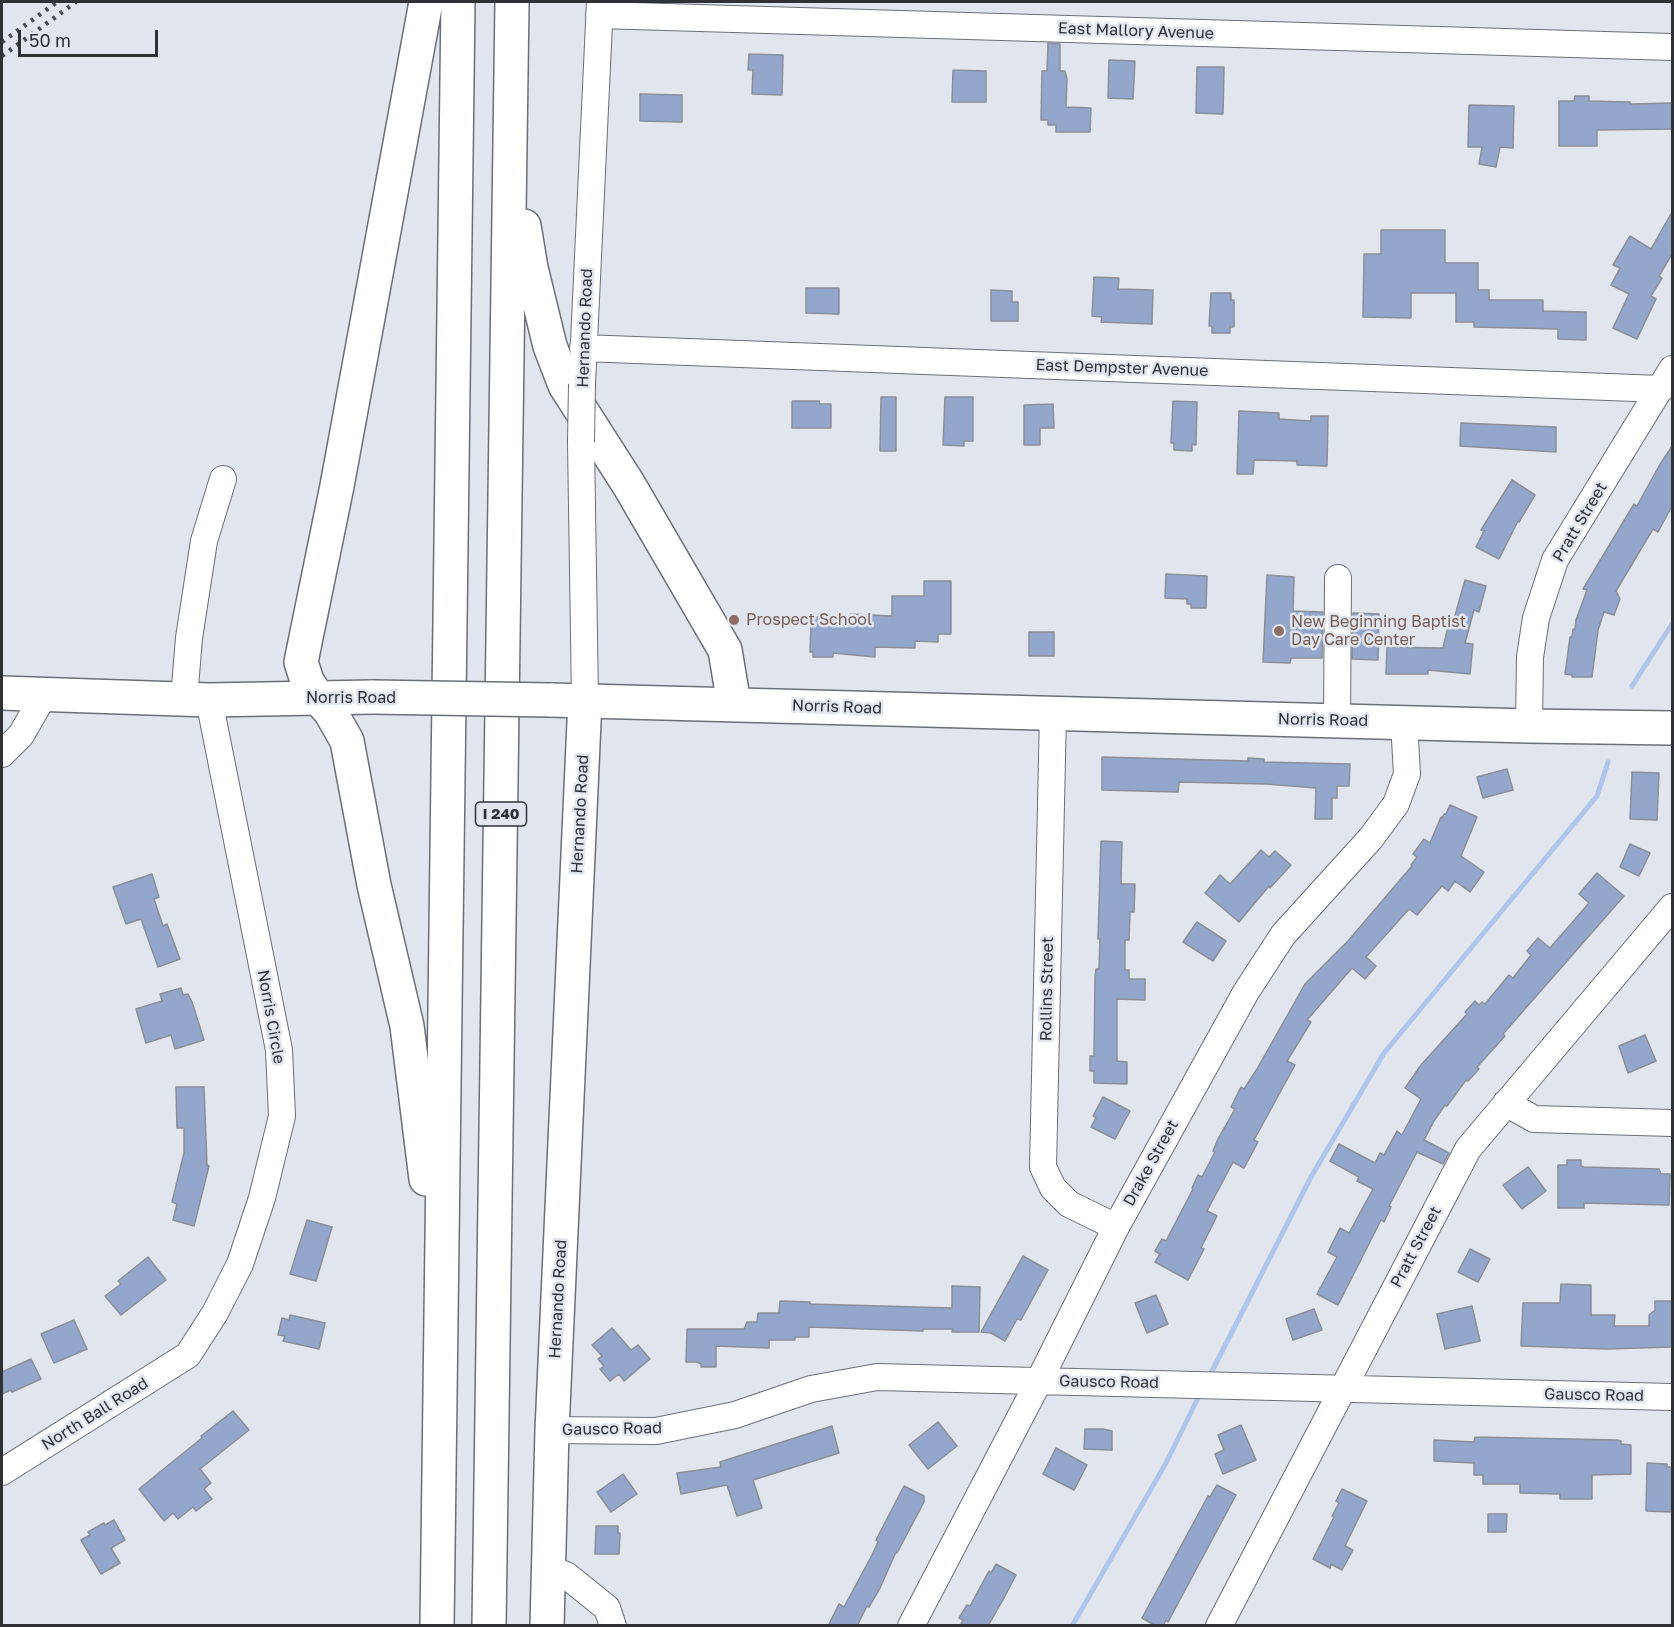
<!DOCTYPE html>
<style>
body{margin:0}
#map{position:relative;width:1674px;height:1627px;overflow:hidden;background:#e0e5ee;font-family:"Golos Text",sans-serif}
canvas{display:block}
.frame{position:absolute;inset:0;border:3px solid #2f3135;pointer-events:none}
.scale{position:absolute;left:18px;top:30px;width:140px;height:27px;box-sizing:border-box;border:3px solid #2f3135;border-top:0;padding-left:8px;font-size:18px;line-height:21px;white-space:nowrap;color:#2f3135;-webkit-text-stroke:4px #e0e5ee;paint-order:stroke}
</style>
<div id="map">
<canvas width="1674" height="1627"></canvas>
<div class="frame"></div>
<div class="scale">50 m</div>
</div>
<script>
const ctx = document.querySelector('canvas').getContext('2d');
ctx.lineJoin = 'round';
function toPath(rows) {
  const path = new Path2D();
  for (const r of rows) {
    path.moveTo(r[0], r[1]);
    for (let i = 2; i < r.length; i += 2) path.lineTo(r[i], r[i + 1]);
  }
  return path;
}
function stroke(path, color, width, dash) {
  ctx.strokeStyle = color;
  ctx.lineWidth = width;
  ctx.lineCap = dash ? 'butt' : 'round';
  ctx.setLineDash(dash || []);
  ctx.stroke(path);
}
function paint(path, color) {
  ctx.fillStyle = color;
  ctx.fill(path, 'evenodd');
}
function write(font, color, halo, rows, align = 'center') {
  ctx.font = font + ' "Golos Text",sans-serif';
  ctx.lineWidth = 5;
  ctx.setLineDash([]);
  ctx.textBaseline = 'middle';
  ctx.strokeStyle = halo;
  ctx.fillStyle = color;
  for (const [text, x, y, turn = 0] of rows) {
    ctx.save();
    ctx.translate(x, y);
    ctx.rotate((+turn || 0) * Math.PI / 180);
    ctx.textAlign = isNaN(turn) ? turn : align;
    if (halo) ctx.strokeText(text, 0, 0);
    ctx.fillText(text, 0, 0);
    ctx.restore();
  }
}
const stream = toPath([
 [1632,686,1672,624],
 [1208,1379,1311,1177,1384,1053,1597,796,1608,762],
 [1072,1626,1166,1463,1201,1392]
]);
const building = toPath([
 [1048,43,1060,44,1060,71,1065,71,1067,79,1066,107,1091,108,1090,132,1056,132,1056,125,1048,125,1048,120,1041,120,1042,71,1047,71,1048,43],
 [749,54,783,55,782,95,752,94,753,70,748,70,749,54],
 [1109,60,1135,61,1133,99,1108,98,1109,60],
 [1197,67,1224,67,1223,114,1196,113,1197,67],
 [953,70,986,71,986,102,952,102,953,70],
 [640,94,682,95,682,122,640,121,640,94],
 [1575,96,1589,96,1589,101,1630,102,1630,104,1672,103,1672,129,1597,130,1597,146,1559,146,1559,101,1574,101,1575,96],
 [1469,105,1514,106,1513,148,1500,147,1496,167,1479,164,1482,147,1468,147,1469,105],
 [1672,212,1672,254,1659,276,1662,278,1651,296,1656,299,1637,339,1613,328,1629,294,1611,285,1620,268,1613,265,1630,236,1651,249,1672,212],
 [1381,230,1445,230,1445,263,1478,263,1478,290,1489,290,1489,300,1543,300,1543,311,1586,312,1586,340,1558,339,1558,329,1474,327,1474,322,1456,322,1456,293,1411,293,1411,318,1363,317,1364,254,1381,254,1381,230],
 [1094,277,1119,278,1118,289,1153,290,1152,324,1101,322,1102,317,1092,316,1094,277],
 [806,288,839,288,839,314,806,313,806,288],
 [991,290,1012,291,1012,302,1018,302,1018,321,991,321,991,290],
 [1211,293,1231,293,1231,300,1234,300,1234,327,1230,327,1230,333,1212,333,1212,326,1209,326,1211,293],
 [881,397,896,397,896,451,880,451,881,397],
 [945,397,973,397,973,441,964,441,964,446,943,445,945,397],
 [792,401,819,401,820,404,831,404,831,428,792,428,792,401],
 [1173,401,1197,402,1196,445,1192,444,1192,451,1174,450,1174,443,1171,443,1173,401],
 [1053,404,1054,428,1040,428,1040,445,1024,445,1024,405,1053,404],
 [1239,411,1279,413,1279,419,1311,421,1311,416,1328,416,1327,466,1297,465,1297,461,1254,460,1253,474,1237,474,1239,411],
 [1461,423,1556,427,1556,452,1460,446,1461,423],
 [1672,446,1672,506,1658,532,1653,529,1616,591,1620,599,1614,615,1604,612,1598,630,1592,677,1572,677,1572,675,1565,674,1570,637,1572,637,1573,629,1575,630,1576,620,1587,590,1583,589,1634,504,1637,506,1659,466,1672,446],
 [1512,480,1535,495,1519,522,1518,521,1499,559,1476,547,1484,531,1481,530,1512,480],
 [1166,574,1207,576,1206,608,1191,608,1191,604,1187,604,1187,599,1165,598,1166,574],
 [1267,575,1294,577,1293,611,1323,612,1322,658,1291,658,1290,663,1263,662,1267,575],
 [1465,580,1486,586,1479,612,1474,610,1465,643,1473,644,1470,674,1428,670,1428,674,1386,674,1387,647,1443,648,1450,618,1454,619,1465,580],
 [924,581,951,581,951,634,938,634,938,642,915,641,915,648,875,647,875,657,833,653,833,657,813,657,813,652,810,652,811,625,813,625,813,617,850,617,850,614,892,616,892,596,924,596,924,581],
 [1353,613,1379,614,1378,660,1352,659,1353,613],
 [1029,632,1054,632,1054,656,1029,656,1029,632],
 [1102,757,1248,761,1248,758,1264,759,1264,762,1350,764,1349,786,1337,786,1337,798,1332,798,1332,819,1315,819,1316,788,1266,784,1179,782,1178,792,1102,790,1102,757],
 [1507,769,1513,790,1483,798,1477,777,1507,769],
 [1632,772,1659,773,1657,820,1630,819,1632,772],
 [1450,805,1477,817,1461,856,1484,872,1470,892,1455,881,1448,891,1442,886,1417,915,1409,909,1366,957,1376,966,1365,979,1352,968,1307,1020,1311,1022,1287,1061,1295,1065,1254,1140,1258,1142,1244,1168,1233,1162,1207,1211,1217,1216,1201,1248,1204,1249,1188,1280,1155,1262,1160,1254,1155,1251,1162,1239,1166,1241,1193,1189,1192,1188,1198,1175,1202,1177,1215,1152,1213,1151,1218,1139,1235,1109,1231,1107,1241,1087,1244,1089,1257,1069,1305,984,1348,941,1412,866,1411,865,1417,857,1413,854,1424,839,1430,843,1441,817,1442,818,1444,814,1446,814,1450,805],
 [1101,841,1122,842,1121,884,1135,884,1134,912,1130,912,1129,940,1125,940,1125,970,1129,970,1129,979,1145,979,1145,1000,1117,999,1117,1061,1127,1062,1127,1084,1094,1083,1094,1071,1090,1071,1090,1056,1094,1056,1095,977,1096,969,1099,969,1100,939,1098,939,1101,841],
 [1630,844,1650,853,1639,876,1620,867,1630,844],
 [1261,850,1269,857,1275,851,1291,865,1270,888,1269,886,1239,922,1205,893,1220,875,1230,884,1261,850],
 [1597,873,1624,896,1503,1034,1505,1036,1477,1067,1479,1069,1468,1081,1466,1080,1447,1106,1445,1105,1434,1121,1424,1140,1449,1153,1443,1164,1417,1152,1389,1206,1391,1207,1384,1222,1381,1220,1338,1305,1317,1294,1337,1257,1328,1252,1340,1228,1349,1233,1373,1189,1357,1181,1359,1177,1330,1161,1339,1144,1375,1163,1380,1153,1384,1155,1397,1131,1402,1135,1421,1099,1405,1088,1421,1065,1467,1014,1465,1012,1475,1001,1479,1005,1482,1002,1485,1004,1509,975,1513,978,1531,955,1527,951,1538,938,1550,948,1589,903,1579,894,1597,873],
 [152,874,159,897,154,899,163,926,167,924,180,959,158,967,141,919,126,924,113,887,152,874],
 [1197,922,1226,941,1213,961,1183,942,1197,922],
 [181,988,183,995,188,994,192,1002,204,1040,175,1049,171,1035,146,1043,136,1009,162,1001,160,994,181,988],
 [1645,1035,1656,1061,1628,1073,1619,1046,1645,1035],
 [176,1087,204,1087,207,1165,209,1166,194,1226,173,1220,177,1204,172,1202,184,1153,184,1128,177,1128,176,1087],
 [1103,1097,1130,1111,1115,1139,1091,1127,1096,1118,1093,1116,1103,1097],
 [1567,1160,1581,1160,1581,1166,1584,1167,1659,1169,1661,1174,1670,1174,1669,1205,1584,1203,1584,1208,1558,1208,1558,1165,1567,1165,1567,1160],
 [1528,1167,1546,1191,1522,1209,1503,1185,1528,1167],
 [307,1220,332,1227,316,1281,290,1274,307,1220],
 [1470,1249,1490,1259,1478,1282,1458,1272,1470,1249],
 [1023,1256,1048,1270,1021,1320,1017,1319,1005,1341,991,1333,981,1332,1023,1256],
 [148,1257,166,1280,121,1315,105,1296,121,1284,118,1281,148,1257],
 [1561,1284,1591,1285,1591,1315,1615,1315,1614,1326,1649,1326,1649,1315,1655,1310,1655,1301,1672,1301,1672,1347,1606,1349,1521,1346,1523,1303,1560,1303,1561,1284],
 [952,1286,980,1287,979,1332,952,1332,953,1329,923,1329,923,1331,809,1327,809,1337,795,1337,795,1340,769,1340,769,1348,716,1346,716,1367,701,1367,701,1364,697,1362,686,1362,687,1329,744,1329,747,1322,757,1322,758,1313,779,1313,780,1301,810,1302,810,1304,952,1308,952,1286],
 [1156,1295,1168,1324,1147,1333,1135,1303,1156,1295],
 [1472,1306,1480,1341,1445,1349,1437,1314,1472,1306],
 [1314,1309,1322,1330,1293,1340,1286,1319,1314,1309],
 [290,1315,325,1323,319,1349,283,1341,285,1336,278,1335,282,1318,289,1320,290,1315],
 [74,1320,87,1349,54,1363,41,1334,74,1320],
 [612,1328,631,1350,638,1345,650,1359,624,1381,619,1374,610,1381,600,1369,604,1366,598,1359,602,1356,592,1345,612,1328],
 [31,1359,41,1379,12,1392,11,1390,2,1394,2,1372,31,1359],
 [233,1411,249,1430,200,1469,211,1483,204,1489,212,1499,196,1511,193,1507,178,1519,173,1513,164,1521,139,1489,202,1438,201,1436,233,1411],
 [938,1422,957,1446,928,1469,909,1445,938,1422],
 [1241,1425,1256,1460,1223,1474,1215,1454,1224,1450,1218,1435,1241,1425],
 [832,1426,839,1453,753,1480,762,1508,737,1516,727,1485,681,1494,677,1473,721,1467,720,1462,832,1426],
 [1085,1429,1103,1429,1112,1431,1112,1450,1084,1449,1085,1429],
 [1475,1437,1617,1440,1621,1441,1621,1444,1631,1445,1631,1474,1592,1475,1592,1499,1560,1499,1560,1494,1520,1493,1520,1484,1483,1484,1483,1475,1474,1475,1474,1463,1434,1461,1434,1440,1474,1442,1475,1437],
 [1056,1448,1087,1465,1074,1490,1043,1474,1056,1448],
 [1647,1463,1667,1464,1667,1467,1672,1467,1672,1512,1646,1511,1647,1463],
 [623,1474,637,1494,611,1512,597,1492,623,1474],
 [1217,1485,1236,1495,1168,1622,1166,1620,1163,1626,1156,1626,1142,1618,1208,1496,1210,1497,1217,1485],
 [904,1486,924,1496,924,1502,897,1553,896,1552,880,1588,869,1607,867,1606,857,1626,828,1626,839,1604,844,1607,872,1555,878,1542,876,1540,904,1486],
 [1342,1489,1367,1501,1345,1546,1353,1550,1342,1570,1331,1564,1330,1568,1313,1559,1334,1517,1332,1516,1339,1503,1336,1501,1342,1489],
 [1488,1514,1507,1514,1506,1532,1488,1532,1488,1514],
 [114,1520,125,1540,111,1548,120,1563,101,1574,81,1540,90,1535,88,1532,104,1523,105,1525,114,1520],
 [596,1526,618,1526,618,1533,620,1533,619,1554,595,1554,596,1526],
 [996,1564,1016,1575,1004,1598,988,1626,960,1626,963,1620,959,1618,967,1605,970,1606,989,1571,991,1573,996,1564]
]);
const minor = toPath([
 [599,15,1672,47],
 [583,348,1661,389],
 [582,384,600,2],
 [581,442,585,700],
 [184,699,189,638,204,541,223,479],
 [1053,713,1043,1167,1053,1188,1069,1204,1116,1227],
 [1337,721,1338,578],
 [1529,726,1530,657,1536,618,1555,560,1672,369],
 [2,754,21,735,44,695],
 [1506,1103,1534,1119,1672,1123],
 [552,1430,656,1431,735,1415,811,1389,877,1377,1672,1397],
 [2,1472,188,1355,215,1313,240,1264,262,1198,282,1116,279,1050,209,700],
 [548,1568,566,1575,607,1608,613,1626],
 [911,1626,1039,1381,1116,1227,1246,992,1283,935,1371,838,1396,804,1407,774,1404,722],
 [1219,1626,1468,1149,1672,907]
]);
const major = toPath([
 [2,693,209,700,373,697],
 [550,700,1529,726,1672,728],
 [547,1626,552,1430,585,700]
]);
const highway = toPath([
 [426,2,337,486,301,662,307,681,318,698,330,711,347,741,374,885,407,1026,426,1179],
 [524,226,531,268,550,346,565,385,629,485,725,650,734,704],
 [437,1626,458,2],
 [489,1626,512,2]
]);
const rail = toPath([
 [2,42,57,2],
 [2,56,76,2]
]);
const minorBridge = toPath([
 [581,442,582,384]
]);
const majorBridge = toPath([
 [373,697,550,700]
]);
const markers = [
 [734,620,6,"#8d6e63"],
 [1279,631,6,"#8d6e63"]
];
const shields = [
 [501,814,51]
];
const shieldNames = [
 ["I 240",501,814]
];
const streetNames = [
 ["East Mallory Avenue",1136,31,2],
 ["Hernando Road",585,328,-88],
 ["East Dempster Avenue",1122,368,2],
 ["Pratt Street",1580,522,-59],
 ["Norris Road",351,698],
 ["Norris Road",837,707,2],
 ["Norris Road",1323,720,1],
 ["Hernando Road",580,814,-87],
 ["Rollins Street",1047,989,-89],
 ["Norris Circle",271,1017,80],
 ["Drake Street",1151,1163,-61],
 ["Pratt Street",1416,1247,-62],
 ["Hernando Road",558,1299,-87],
 ["Gausco Road",1109,1382,1],
 ["Gausco Road",1594,1395,1],
 ["North Ball Road",95,1414,-32],
 ["Gausco Road",612,1429,-1]
];
const educationNames = [
 ["Prospect School",746,620],
 ["New Beginning Baptist",1291,622],
 ["Day Care Center",1291,640]
];
stroke(stream, '#afc5eb', 5);
paint(building, '#93a7cc');
stroke(building, '#8b8f98', 1.5);
stroke(minor, '#6b6f77', 28);
stroke(major, '#6b6f77', 36);
stroke(highway, '#6b6f77', 36);
stroke(minor, '#fff', 26);
stroke(major, '#fff', 33);
stroke(highway, '#fff', 33);
stroke(rail, '#474a4e', 4.5, [3, 6]);
stroke(minorBridge, '#6b6f77', 28, []);
stroke(majorBridge, '#6b6f77', 36, []);
stroke(minorBridge, '#fff', 26);
stroke(majorBridge, '#fff', 33);
for (const [x, y, r, color] of markers) {
  const dot = new Path2D();
  dot.arc(x, y, r, 0, 2 * Math.PI);
  ctx.fillStyle = color;
  ctx.fill(dot);
  stroke(dot, '#e0e5ee', 2);
}
for (const [x, y, w] of shields) {
  const box = new Path2D();
  box.roundRect(x - w / 2, y - 12, w, 24, 4.5);
  ctx.fillStyle = '#e0e5ee';
  ctx.fill(box);
  stroke(box, '#2f3135', 1.5);
}
write('bold 15px', '#2f3135', null, shieldNames);
write('16px', '#2f3135', '#e0e5ee', streetNames);
write('16px', '#785e54', '#e0e5ee', educationNames, 'left');
</script>
